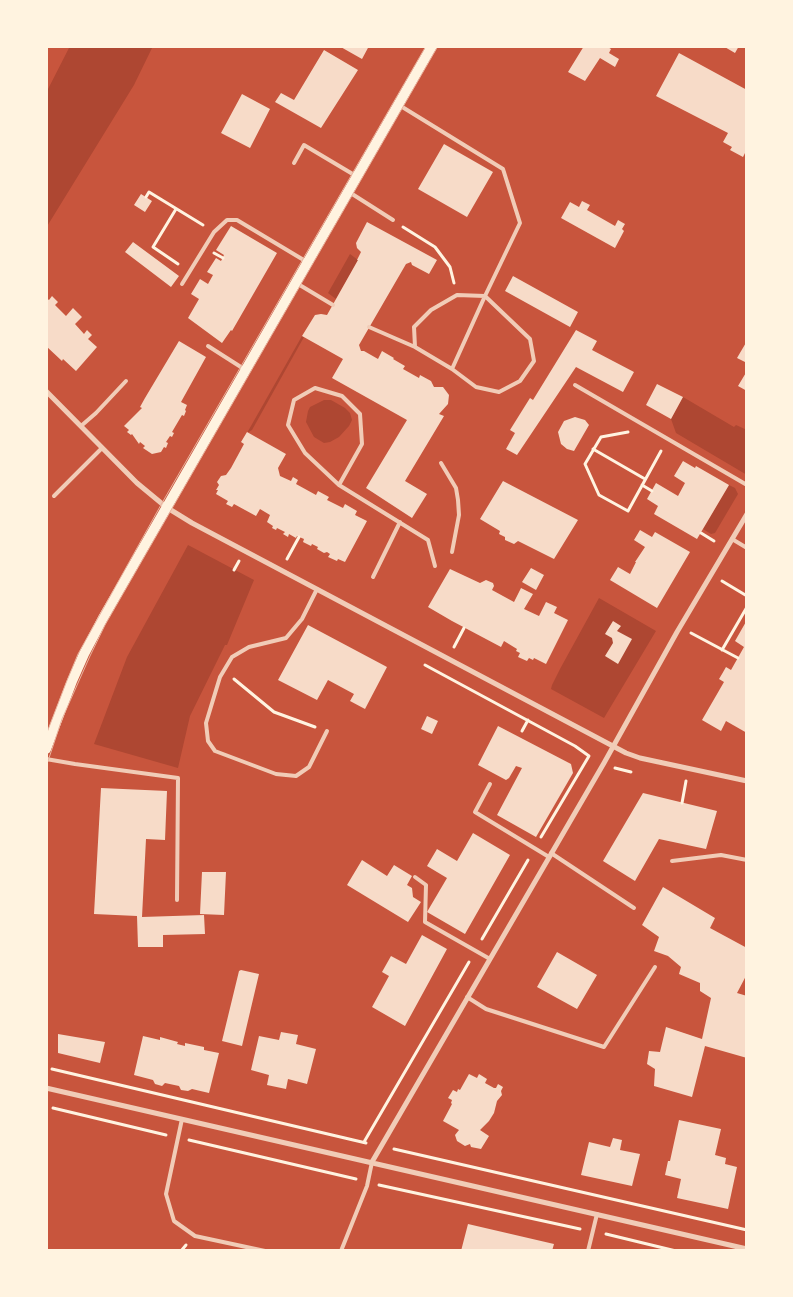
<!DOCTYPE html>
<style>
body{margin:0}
#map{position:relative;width:793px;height:1297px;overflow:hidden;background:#c8553d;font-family:"PT Sans",sans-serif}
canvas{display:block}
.frame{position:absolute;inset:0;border:48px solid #fff3e0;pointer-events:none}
</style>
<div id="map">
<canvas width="793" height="1297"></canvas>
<div class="frame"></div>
</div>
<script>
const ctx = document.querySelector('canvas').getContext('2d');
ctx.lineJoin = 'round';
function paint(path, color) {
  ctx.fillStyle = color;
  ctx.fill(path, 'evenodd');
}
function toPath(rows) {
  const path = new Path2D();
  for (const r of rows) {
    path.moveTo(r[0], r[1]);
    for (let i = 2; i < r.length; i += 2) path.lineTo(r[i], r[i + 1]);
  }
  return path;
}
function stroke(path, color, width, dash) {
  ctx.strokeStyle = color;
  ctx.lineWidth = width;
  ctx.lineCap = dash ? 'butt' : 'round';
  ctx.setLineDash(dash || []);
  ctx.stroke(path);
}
const green = toPath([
 [70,46,153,46,134,85,46,228,46,93],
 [350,254,358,260,336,299,328,293],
 [302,336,304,337,252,430,247,433],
 [683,397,734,427,736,425,747,430,747,475,676,433,671,419],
 [324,400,331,400,345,408,350,413,352,420,349,426,339,437,330,442,324,443,314,437,306,422,308,411,310,407],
 [729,485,735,488,738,494,715,533,711,534,703,529],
 [188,545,254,580,227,645,225,645,190,716,178,768,94,744,127,657],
 [599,598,656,631,604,718,551,689,552,685,560,669]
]);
const building = toPath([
 [339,46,369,46,362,59],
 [584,46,606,46,611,49,609,53,619,59,615,67,600,58,585,81,568,72],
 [723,46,739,46,735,53],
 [324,50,358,70,321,128,275,102,281,93,294,100],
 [679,53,747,90,747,154,745,153,743,157,730,150,732,147,723,142,728,133,656,96],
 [242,94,270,109,250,148,221,133],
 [444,144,493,172,467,217,418,189],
 [141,194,152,201,145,212,134,205],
 [582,201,590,205,587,210,615,226,618,220,625,224,622,229,624,231,615,248,561,218,570,202,579,207],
 [367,222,437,260,429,274,412,265,411,262,406,264,359,345,361,351,364,351,378,359,382,351,394,358,393,359,405,366,403,369,419,378,420,375,431,381,434,387,443,387,449,395,448,404,439,414,444,416,405,481,427,494,412,518,366,488,407,420,332,378,343,359,302,336,315,315,321,314,327,315,358,260,357,260,361,252,357,248,356,243],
 [231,226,277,253,232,331,231,330,222,343,188,318,199,299,191,294,200,279,208,284,213,275,207,272,216,258,221,261,224,255,216,250],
 [133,242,179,276,171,287,125,252],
 [513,276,578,312,570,327,505,291],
 [52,296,58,302,55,305,66,316,73,308,82,317,75,324,84,334,87,330,92,335,88,339,97,347,76,371,63,359,62,361,46,346,46,298,49,300],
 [576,330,597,341,592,350,634,372,623,392,576,367,517,455,506,449,515,433,510,430,530,398,533,400],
 [179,341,206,357,181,402,187,405,185,410,186,411,184,416,182,415,172,432,174,433,172,437,170,436,166,442,168,443,166,448,164,447,161,452,152,454,143,448,145,446,140,442,139,444,132,434,131,435,127,432,129,430,124,426,142,408,140,407,145,398],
 [747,341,747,363,737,358],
 [747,371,747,391,738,386],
 [657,384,683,397,671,419,646,405],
 [575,417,585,420,589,425,574,451,567,449,561,444,558,432,564,421],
 [247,432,286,454,278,468,280,476,291,481,293,477,298,480,296,484,316,495,318,491,329,497,327,500,343,508,345,504,357,511,355,515,367,521,345,562,338,559,337,561,328,557,330,554,327,552,324,553,317,549,318,547,312,544,311,546,303,542,304,539,297,536,296,538,289,534,288,537,283,534,285,532,277,528,276,530,272,528,273,526,267,522,270,515,260,509,256,516,234,504,232,507,226,504,228,501,216,494,218,490,216,490,219,485,217,482,221,476,226,475,231,468,244,444,241,442],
 [683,461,695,468,696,466,729,485,697,539,654,514,658,506,647,499,656,483,678,496,685,483,674,476],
 [503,481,578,520,554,559,518,541,514,544,505,540,505,537,499,534,500,531,480,519],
 [640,530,652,537,655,532,690,552,657,608,610,580,618,567,630,574,636,562,635,562,645,547,634,540],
 [531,568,544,575,536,590,522,582],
 [450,569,480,583,486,580,493,583,494,586,492,590,514,602,521,588,533,594,524,609,539,616,546,602,557,607,554,613,568,620,546,664,534,658,533,660,529,658,527,661,518,657,520,653,516,651,517,649,504,641,501,647,452,621,428,607],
 [747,620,747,733,726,721,721,731,702,720,724,682,719,679,722,674,726,667,731,670,744,647,735,641],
 [613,621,621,626,617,631,632,639,618,664,605,656,613,643,612,638,605,634],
 [308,625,387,667,365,709,350,701,354,694,328,680,317,700,278,680],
 [427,716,438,721,432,734,421,729],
 [498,726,571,764,573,773,536,837,497,815,522,768,516,766,509,778,506,780,478,765],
 [101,788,167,791,165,840,146,839,142,917,204,915,205,934,163,935,163,947,138,947,137,916,94,914],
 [643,793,717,811,706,849,659,839,635,881,603,861],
 [473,833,510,855,465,934,427,912,447,878,427,866,437,849,457,861],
 [362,860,387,876,394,865,412,876,407,885,412,888,413,897,421,902,408,922,347,885],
 [202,872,226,872,224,915,200,914],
 [663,887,715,918,710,928,747,948,747,974,737,993,747,996,747,1058,705,1046,692,1097,654,1086,655,1069,647,1064,649,1051,660,1052,666,1027,702,1039,711,998,700,991,700,983,679,974,681,967,668,956,654,951,659,937,642,925],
 [422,935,447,949,405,1026,372,1007,389,976,382,972,391,956,406,964],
 [557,952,597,975,577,1009,537,987],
 [241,970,259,974,242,1046,222,1041,239,971],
 [281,1032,298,1035,296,1044,316,1049,307,1084,288,1079,286,1089,267,1085,269,1075,251,1070,259,1036,279,1040],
 [58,1034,105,1042,100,1063,58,1053],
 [143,1036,160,1040,160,1037,178,1042,177,1044,185,1046,185,1043,204,1047,204,1050,219,1053,209,1093,192,1089,188,1091,181,1090,179,1086,165,1083,162,1086,155,1084,153,1080,134,1075],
 [469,1074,477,1078,479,1074,487,1079,485,1083,494,1088,496,1088,498,1084,503,1087,501,1091,502,1095,497,1101,494,1113,489,1121,480,1130,489,1136,481,1149,471,1147,470,1144,465,1146,457,1141,455,1135,459,1130,443,1121,452,1104,451,1103,452,1100,448,1098,453,1090,457,1092,458,1089,460,1090],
 [679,1120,721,1129,715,1155,726,1158,725,1164,737,1167,728,1209,677,1198,681,1179,665,1175,668,1161,670,1161],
 [613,1138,622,1140,620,1150,640,1154,632,1186,581,1175,589,1142,610,1147],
 [468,1224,554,1244,552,1251,461,1251]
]);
const path = toPath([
 [146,197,149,192,203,225],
 [176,209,153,247,178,264],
 [403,227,435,247,450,267,454,283],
 [214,253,223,258],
 [628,432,601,437,585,464,599,495,628,511,661,451],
 [593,449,645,479],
 [642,485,652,491],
 [701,533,714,541],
 [287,559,299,537],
 [234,570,239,561],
 [722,581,747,596],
 [691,633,738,658],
 [454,647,464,628],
 [722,650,747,607],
 [425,665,575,746,589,756,541,837],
 [234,679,274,712,315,727],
 [522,731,528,720],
 [615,768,631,772],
 [682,803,686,781],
 [482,939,528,860],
 [52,1069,366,1143],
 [53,1108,166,1135],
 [189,1140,356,1179],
 [364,1142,469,962],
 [394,1149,747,1230],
 [379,1185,580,1229],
 [606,1234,676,1251],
 [181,1251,186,1245]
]);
const service = toPath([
 [399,105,503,169,520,223,485,296,452,369,476,387,499,392,520,381,534,361,530,339,485,296,457,295,431,310,414,327,415,347,452,369],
 [294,163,304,145,356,176],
 [349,192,393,220],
 [182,284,214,232,227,220,237,220,307,262],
 [298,284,333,305],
 [369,327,415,347],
 [208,346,244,369],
 [575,385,747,485],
 [81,426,96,413,126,381],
 [441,463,456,488,458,500,459,515,452,552],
 [339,485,362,444,360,414,342,396,315,388,294,400,288,425,305,453,339,485,428,540,435,566],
 [54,496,102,448],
 [732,539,747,548],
 [373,577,400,522],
 [317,589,302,619,286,638,249,647,232,657,220,677,206,723,208,741,215,751,276,774,296,776,309,767,327,731],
 [46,759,75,764,178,778,177,900],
 [490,784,475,812,549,857],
 [551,853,634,908],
 [672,861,721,855,747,860],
 [415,877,426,885,425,922,490,959],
 [467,997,486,1009,604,1047,655,967],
 [182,1119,166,1194,174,1221,195,1236,265,1251],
 [341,1251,367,1186,372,1162],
 [588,1251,597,1214]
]);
const minor = toPath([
 [46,391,137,483,166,507,192,523,626,753,640,758,747,781],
 [46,1088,747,1249],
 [372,1162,604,763,677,632,747,514]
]);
const secondary = toPath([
 [46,749,72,681,84,654,103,618,432,46]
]);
const tram = toPath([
 [46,735,66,683,78,654,93,627,162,503,426,46],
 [46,767,62,719,90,656,105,625,438,46]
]);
paint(green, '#ae4732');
paint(building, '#f7dbc8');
stroke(path, '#fff3e0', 3);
stroke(service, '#f1ccb7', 4);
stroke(minor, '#f1ccb7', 5);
stroke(secondary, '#fff3e0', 10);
stroke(tram, '#e9b49f', 1);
</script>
